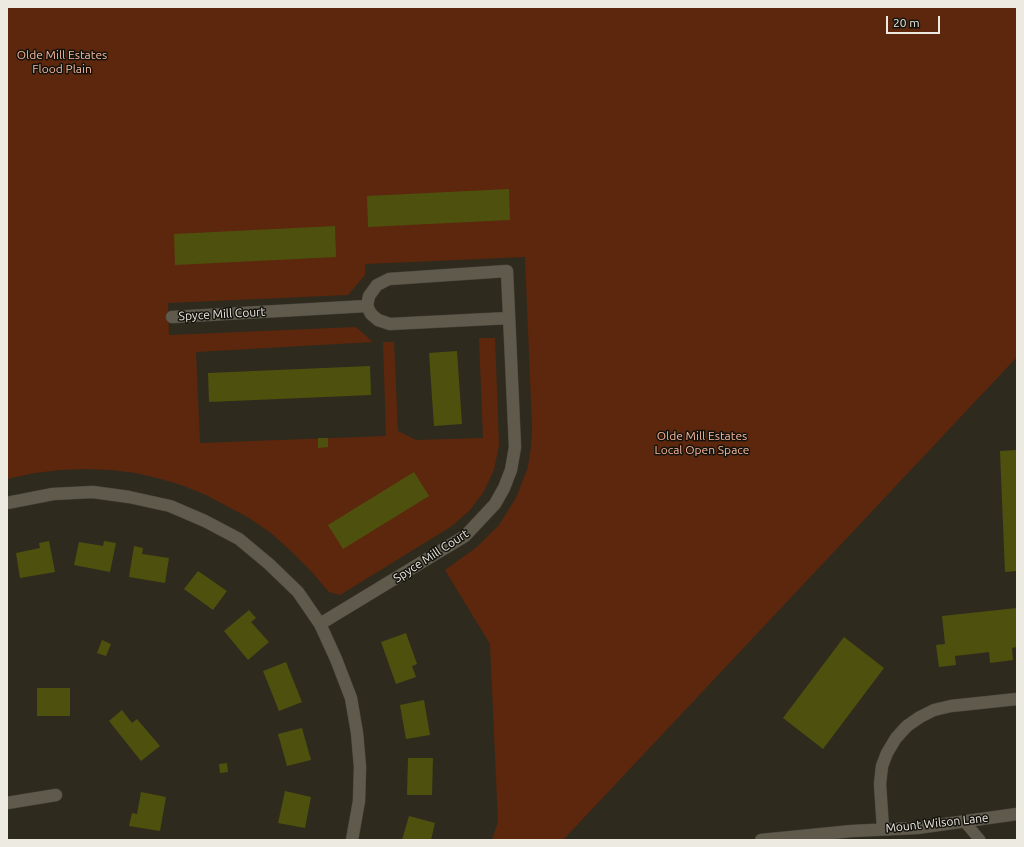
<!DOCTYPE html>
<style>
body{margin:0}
#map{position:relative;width:1024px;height:847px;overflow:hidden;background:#2f2a1e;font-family:Ubuntu,sans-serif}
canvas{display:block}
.frame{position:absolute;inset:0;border:8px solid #edeae2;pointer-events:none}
.scale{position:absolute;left:886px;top:16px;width:54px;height:18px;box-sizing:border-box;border:2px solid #edeae2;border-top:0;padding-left:5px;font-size:12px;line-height:14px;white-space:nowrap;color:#edeae2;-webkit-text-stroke:3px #15130d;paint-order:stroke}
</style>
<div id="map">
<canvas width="1024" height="847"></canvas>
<div class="frame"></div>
<div class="scale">20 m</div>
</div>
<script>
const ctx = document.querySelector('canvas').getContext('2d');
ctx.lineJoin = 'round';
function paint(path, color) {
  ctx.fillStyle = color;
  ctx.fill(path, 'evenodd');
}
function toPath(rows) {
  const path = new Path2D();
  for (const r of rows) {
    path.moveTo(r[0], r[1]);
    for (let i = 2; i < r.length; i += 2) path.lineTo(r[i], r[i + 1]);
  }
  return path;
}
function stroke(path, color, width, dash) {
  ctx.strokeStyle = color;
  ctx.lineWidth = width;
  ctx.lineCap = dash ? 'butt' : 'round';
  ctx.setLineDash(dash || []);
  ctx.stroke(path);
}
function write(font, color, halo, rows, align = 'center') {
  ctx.font = font + ' Ubuntu,sans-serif';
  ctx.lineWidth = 3;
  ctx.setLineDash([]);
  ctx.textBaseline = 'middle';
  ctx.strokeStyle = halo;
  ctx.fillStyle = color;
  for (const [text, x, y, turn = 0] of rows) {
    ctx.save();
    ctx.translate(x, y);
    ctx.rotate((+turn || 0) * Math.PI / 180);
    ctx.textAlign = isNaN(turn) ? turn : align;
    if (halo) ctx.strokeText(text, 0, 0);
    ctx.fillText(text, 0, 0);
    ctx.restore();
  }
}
const green = toPath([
 [7,7,1017,7,1017,357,563,840,492,840,498,822,490,644,445,570,477,547,499,525,516,498,528,467,531,447,532,427,525,257,365,264,365,275,348,295,168,303,169,335,356,327,373,342,196,352,200,443,386,436,383,342,394,342,398,431,416,440,483,438,479,338,495,338,499,445,494,470,483,493,469,511,452,526,340,595,329,592,311,571,292,552,271,533,249,518,206,495,184,486,161,479,136,473,111,470,85,469,60,470,35,473,7,479]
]);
const building = toPath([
 [509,189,510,220,368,227,367,196],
 [335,226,336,257,175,265,174,234],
 [457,351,462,424,434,426,429,353],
 [370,366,371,395,209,402,208,373],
 [318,438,328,438,328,447,318,448],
 [1017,450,1017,571,1005,572,1000,451],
 [414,472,429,496,343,549,328,525],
 [49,541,55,572,20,578,16,553,40,548,39,543],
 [104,541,116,543,110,572,74,565,79,542,103,546],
 [134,546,143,548,142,554,169,558,165,583,129,577],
 [198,571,227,591,213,610,184,589],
 [1017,608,1017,647,1012,648,1013,660,990,663,989,652,955,656,956,665,939,667,936,645,945,644,942,616],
 [249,610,256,618,251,622,269,642,248,660,224,631],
 [406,633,417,664,412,666,416,677,396,684,381,642],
 [844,637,884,668,823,749,783,718],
 [102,640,111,644,106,656,97,653],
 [286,662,302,702,279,711,263,671],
 [37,688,70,688,70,716,37,716],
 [424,700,430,735,406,739,400,705],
 [122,710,132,723,137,719,160,746,141,761,109,721],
 [302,728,311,760,287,766,278,734],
 [408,758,433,758,432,795,407,795],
 [227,763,228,772,220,773,219,764],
 [285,791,311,797,305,828,278,823],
 [141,792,166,797,160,831,129,826,132,813,137,814],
 [409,816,435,823,431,840,402,840]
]);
const lane = toPath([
 [964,821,980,840]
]);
const street = toPath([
 [172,317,367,306],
 [7,503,53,494,93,492,129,497,170,506,205,521,239,539,269,564,298,592,320,624,336,659,351,698,357,733,360,767,359,801,352,840],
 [320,624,465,536,495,504,504,488,511,470,515,447,507,271,389,279,377,285,369,296,367,306,371,314,378,320,390,324,509,318],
 [7,803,56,795],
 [883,829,880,784,882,766,887,753,896,738,907,726,920,717,934,710,951,706,1017,699],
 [761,840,852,831,917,828,1017,814]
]);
const parkNames = [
 ["Olde Mill Estates",62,55],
 ["Flood Plain",62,69],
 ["Olde Mill Estates",702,436],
 ["Local Open Space",702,450]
];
const streetNames = [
 ["Spyce Mill Court",222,314,-3],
 ["Spyce Mill Court",431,556,-33],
 ["Mount Wilson Lane",937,823,-6]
];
paint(green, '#5d270d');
paint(building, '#4e510d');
stroke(lane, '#4a473c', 12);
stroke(street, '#4a473c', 13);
stroke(lane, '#5f5a4c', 11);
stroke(street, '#5f5a4c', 12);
write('12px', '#f6b79d', '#15130d', parkNames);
write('12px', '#edeae2', '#15130d', streetNames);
</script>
